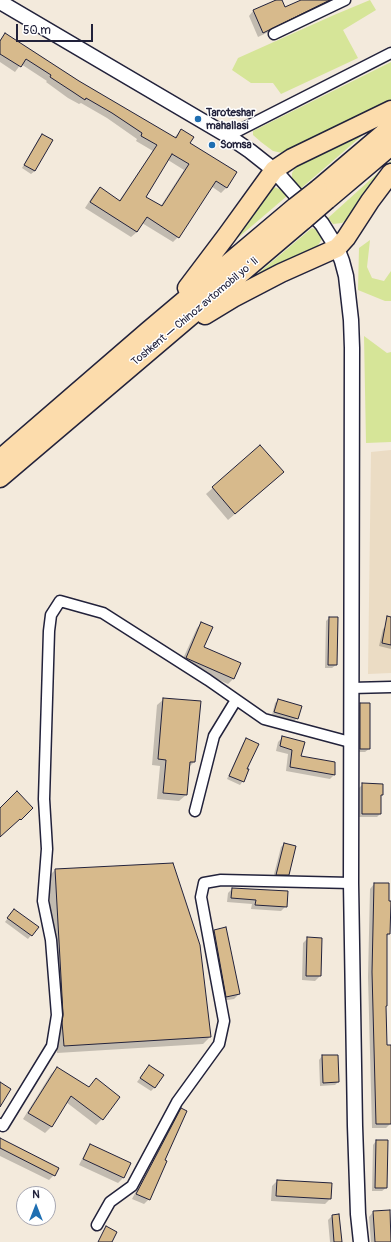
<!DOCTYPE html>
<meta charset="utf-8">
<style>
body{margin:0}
#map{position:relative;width:391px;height:1242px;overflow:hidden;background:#f3eadc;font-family:Pangolin,sans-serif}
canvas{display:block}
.north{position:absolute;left:16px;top:1186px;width:40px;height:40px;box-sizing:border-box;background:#fff;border:1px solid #a7a7b1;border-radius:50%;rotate:0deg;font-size:11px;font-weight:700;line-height:16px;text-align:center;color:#22223b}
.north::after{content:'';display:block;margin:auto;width:14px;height:18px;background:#1f6fb2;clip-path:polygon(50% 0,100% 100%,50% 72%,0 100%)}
.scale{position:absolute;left:16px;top:24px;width:77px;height:18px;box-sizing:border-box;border:2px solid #22223b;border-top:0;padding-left:5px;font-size:12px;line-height:14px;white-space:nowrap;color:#22223b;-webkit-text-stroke:3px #fff;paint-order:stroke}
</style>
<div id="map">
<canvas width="391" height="1242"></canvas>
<div class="north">N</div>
<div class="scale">50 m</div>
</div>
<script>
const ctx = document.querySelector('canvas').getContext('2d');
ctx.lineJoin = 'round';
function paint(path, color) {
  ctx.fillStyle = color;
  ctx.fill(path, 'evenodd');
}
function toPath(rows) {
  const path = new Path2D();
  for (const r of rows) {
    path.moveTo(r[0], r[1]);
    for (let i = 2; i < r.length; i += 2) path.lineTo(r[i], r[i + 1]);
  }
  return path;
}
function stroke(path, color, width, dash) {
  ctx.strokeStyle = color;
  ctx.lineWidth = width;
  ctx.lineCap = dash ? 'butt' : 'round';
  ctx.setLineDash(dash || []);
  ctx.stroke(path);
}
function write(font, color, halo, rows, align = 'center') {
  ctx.font = font + ' Pangolin,sans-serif';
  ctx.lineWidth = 3;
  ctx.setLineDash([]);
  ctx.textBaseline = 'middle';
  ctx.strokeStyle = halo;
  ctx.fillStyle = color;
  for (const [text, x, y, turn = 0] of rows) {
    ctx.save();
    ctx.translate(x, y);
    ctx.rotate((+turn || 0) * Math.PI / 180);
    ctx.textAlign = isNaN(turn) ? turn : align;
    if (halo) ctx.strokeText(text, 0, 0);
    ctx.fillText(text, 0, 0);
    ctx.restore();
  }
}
const built = toPath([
 [391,450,391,673,368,674,371,452]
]);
const green = toPath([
 [370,0,376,10,343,30,358,58,281,94,273,83,251,83,232,70,238,58,334,15],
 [391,62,391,103,287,154,273,151,261,142,253,135,253,131],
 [386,115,299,190,292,183,292,173,297,165],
 [391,161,391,165,353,213,342,223,333,224,328,218],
 [274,187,282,190,287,196,212,260,267,190],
 [317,227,321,233,322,239,315,250,249,281,312,228,314,229],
 [370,240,367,267,372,278,384,281,391,271,391,301,385,301,358,290,359,248],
 [364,336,387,353,391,352,391,442,366,443]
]);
const shadow = toPath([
 [279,0,281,0,285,9,303,0,336,0,258,37,249,16,253,11],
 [6,34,79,81,174,138,181,130,189,143,227,187,221,193,211,186,178,237,173,242,142,223,137,232,131,237,85,208,94,194,100,189,119,201,153,151,136,141,137,139,107,118,81,103,79,104,68,98,46,82,47,81,21,64,15,72,0,62,0,40],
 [168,160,184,170,160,207,144,197],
 [42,135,35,171,31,174,22,168,39,138],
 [260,446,276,479,228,520,206,494],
 [329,618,336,665,332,668,325,668,326,621],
 [202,623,202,647,239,664,233,679,228,684,181,663,197,628],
 [386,626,391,627,391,649,379,646,383,629],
 [164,699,194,762,188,768,186,795,179,801,157,799,160,766,152,765,157,705],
 [278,700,297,718,294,721,272,715,275,703],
 [361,704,369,749,365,752,357,752,357,707],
 [283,737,300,757,334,763,334,775,330,779,286,771,288,754,276,751,278,742],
 [246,739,246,769,243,781,240,785,227,779,243,743],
 [363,784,382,794,380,796,380,814,377,817,359,817,359,788],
 [284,844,288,875,285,878,273,878,281,847],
 [55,870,210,1037,203,1044,57,1053,56,1030,57,1022,48,877],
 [374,884,389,934,386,937,385,1007,386,1046,391,1046,391,1123,386,1128,372,1128,368,977,370,889],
 [232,889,286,906,281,911,251,909,252,904,227,902,228,893],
 [11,914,37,928,28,939,5,922],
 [214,931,239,994,234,999,221,1001,209,936],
 [308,938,320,976,315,981,302,980,303,943],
 [322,1056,337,1056,338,1082,335,1085,320,1086,319,1060],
 [149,1066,154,1088,151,1091,137,1082],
 [57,1068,102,1119,96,1125,66,1102,51,1127,45,1133,23,1119,51,1074],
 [181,1110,149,1199,144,1204,132,1199,176,1115],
 [0,1140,54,1175,49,1180,0,1156],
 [376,1141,386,1188,382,1191,372,1191,373,1145],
 [91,1146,130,1164,123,1178,118,1183,79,1165,86,1151],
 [277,1181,331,1184,330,1199,325,1204,271,1201,272,1186],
 [389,1211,391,1242,371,1242,369,1217,373,1212],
 [332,1216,340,1242,330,1242,328,1220]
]);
const building = toPath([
 [276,0,282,0,285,7,301,0,330,0,263,33,253,10,276,0],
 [5,33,79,81,176,138,181,129,194,137,190,143,237,172,227,188,216,181,179,238,147,217,137,232,90,202,100,187,120,201,157,145,141,136,142,133,112,113,86,98,85,100,73,92,50,77,51,75,26,59,21,67,0,54,0,41,5,33],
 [172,154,189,164,162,206,146,197,172,154],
 [42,134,53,140,35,171,24,165,42,134],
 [260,445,284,472,235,514,212,487,260,445],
 [387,616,391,617,391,645,382,643,387,616],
 [329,617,338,617,337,665,328,665,329,617],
 [201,622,213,627,204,647,241,663,234,679,186,658,201,622],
 [163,698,201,701,195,762,190,762,187,795,163,793,166,760,158,759,163,698],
 [278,699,302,706,298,719,274,712,278,699],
 [360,703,370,703,370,749,360,749,360,703],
 [282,736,305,742,301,756,335,762,335,775,290,767,292,750,280,746,282,736],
 [246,738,259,744,247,769,249,769,244,782,229,776,246,738],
 [362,783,383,784,383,795,381,795,381,814,362,814,362,783],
 [17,791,33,808,21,820,20,819,0,837,0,808,17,791],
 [284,843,296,846,289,875,276,875,284,843],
 [173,863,200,945,211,1037,64,1046,62,1022,63,1014,55,869,173,863],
 [374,883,389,883,389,901,391,901,390,934,387,934,387,1006,386,1006,387,1045,391,1045,391,1124,376,1124,372,972,374,883],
 [232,888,288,891,287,907,255,905,256,900,231,898,232,888],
 [14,909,39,927,32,936,7,918,14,909],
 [226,927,240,994,226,997,214,930,226,927],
 [307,937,322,938,321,976,306,976,307,937],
 [322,1055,338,1055,339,1082,323,1083,322,1055],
 [149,1065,164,1075,155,1088,140,1078,149,1065],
 [57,1067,89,1087,96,1078,120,1097,103,1120,71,1096,52,1127,28,1113,57,1067],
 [0,1082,11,1089,0,1107,0,1082],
 [181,1108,187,1111,165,1160,167,1161,150,1200,136,1194,181,1108],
 [0,1138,59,1168,55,1176,0,1148,0,1138],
 [376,1140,388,1140,387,1188,375,1188,376,1140],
 [90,1144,131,1163,124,1178,83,1159,90,1144],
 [277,1180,332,1183,331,1199,276,1196,277,1180],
 [390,1210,391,1242,375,1242,373,1211,390,1210],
 [339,1214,342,1242,334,1242,332,1215,339,1214],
 [106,1226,117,1232,112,1242,98,1242,106,1226]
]);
const street = toPath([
 [274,34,345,0],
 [228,136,391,53],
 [351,688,391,687],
 [195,811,214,736,236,700],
 [0,1124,3,1126,52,1046,57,1015,51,940,43,901,47,849,44,799,49,631,51,615,60,601,103,613,208,680,264,719,350,742],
 [97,1225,110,1202,132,1186,177,1102,219,1044,224,1021,201,897,204,883,221,880,351,883]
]);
const secondary = toPath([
 [0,2,228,136,250,151,274,170,322,224,337,248,342,261,346,276,351,320,352,348,351,883,355,1126,358,1214,361,1242]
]);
const highway = toPath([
 [318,189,391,127],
 [327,200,391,146],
 [187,288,227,235,274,170,292,158,391,110],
 [205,315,233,298,281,273,337,248,346,238,370,201,391,173],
 [0,459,148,331,295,207],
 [0,478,305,219]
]);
const highwayBridge = toPath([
 [295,207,318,189],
 [305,219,327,200]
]);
const markers = [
 [198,119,4,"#1f6fb2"],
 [212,145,4,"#1f6fb2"]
];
const poiNames = [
 ["Taroteshar",206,113],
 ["mahallasi",206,126],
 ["Somsa",220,145]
];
const streetNames = [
 ["Toshkent — Chinoz avtomobil yoʻli",195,312,-40]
];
paint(built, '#ebdcc4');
paint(green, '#d6e598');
paint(shadow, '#0003');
paint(building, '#d7ba8c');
stroke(building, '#22223b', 1);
stroke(street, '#22223b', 13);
stroke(secondary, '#22223b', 17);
stroke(highway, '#22223b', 21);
stroke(street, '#fff', 10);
stroke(secondary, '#fff', 14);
stroke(highway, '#fcdcac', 18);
stroke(highwayBridge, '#22223b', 21, []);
stroke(highwayBridge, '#fcdcac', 18);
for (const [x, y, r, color] of markers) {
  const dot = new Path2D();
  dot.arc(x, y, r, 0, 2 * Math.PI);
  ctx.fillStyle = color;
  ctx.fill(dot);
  stroke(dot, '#fff', 1.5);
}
write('bold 11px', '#22223b', '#fff', poiNames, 'left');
write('11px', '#22223b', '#fff', streetNames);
</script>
